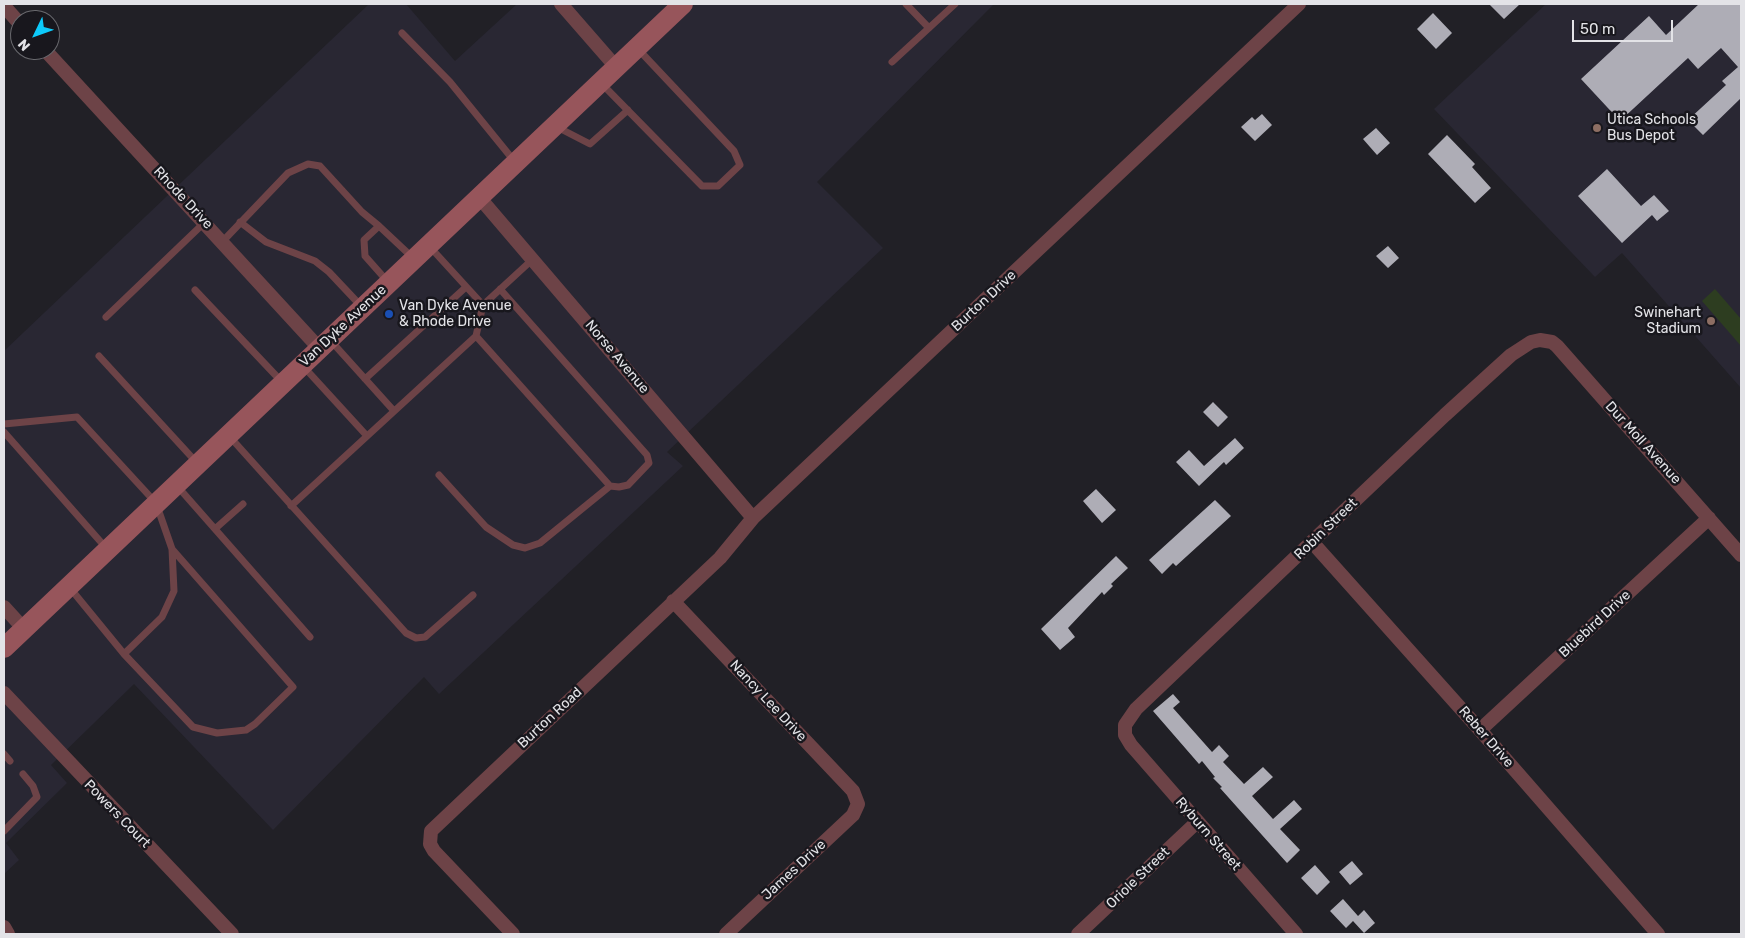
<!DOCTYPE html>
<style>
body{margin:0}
#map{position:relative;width:1745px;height:938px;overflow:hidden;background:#212026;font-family:Rubik,sans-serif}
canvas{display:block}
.frame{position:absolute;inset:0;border:5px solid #e3e3e7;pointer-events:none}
.north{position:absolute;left:10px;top:10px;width:50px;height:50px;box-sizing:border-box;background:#18171d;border:1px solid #69696e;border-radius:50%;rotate:228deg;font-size:14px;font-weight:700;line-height:20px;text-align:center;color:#e3e3e7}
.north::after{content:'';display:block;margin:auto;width:18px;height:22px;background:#0dcafa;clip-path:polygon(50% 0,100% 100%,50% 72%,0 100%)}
.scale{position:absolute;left:1572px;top:20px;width:101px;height:22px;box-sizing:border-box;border:2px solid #e3e3e7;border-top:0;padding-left:6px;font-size:15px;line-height:18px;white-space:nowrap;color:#e3e3e7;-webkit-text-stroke:4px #18171d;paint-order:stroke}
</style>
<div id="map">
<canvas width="1745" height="938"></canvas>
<div class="frame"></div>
<div class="north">N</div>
<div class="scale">50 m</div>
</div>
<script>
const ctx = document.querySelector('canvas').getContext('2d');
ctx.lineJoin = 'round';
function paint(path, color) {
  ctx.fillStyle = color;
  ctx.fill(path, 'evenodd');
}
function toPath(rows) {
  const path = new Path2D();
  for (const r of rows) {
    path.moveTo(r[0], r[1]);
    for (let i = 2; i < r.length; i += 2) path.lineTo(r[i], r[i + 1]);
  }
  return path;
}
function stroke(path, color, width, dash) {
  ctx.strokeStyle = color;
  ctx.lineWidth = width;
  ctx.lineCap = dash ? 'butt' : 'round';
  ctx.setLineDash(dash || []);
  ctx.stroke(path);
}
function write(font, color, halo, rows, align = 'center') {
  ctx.font = font + ' Rubik,sans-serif';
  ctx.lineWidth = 5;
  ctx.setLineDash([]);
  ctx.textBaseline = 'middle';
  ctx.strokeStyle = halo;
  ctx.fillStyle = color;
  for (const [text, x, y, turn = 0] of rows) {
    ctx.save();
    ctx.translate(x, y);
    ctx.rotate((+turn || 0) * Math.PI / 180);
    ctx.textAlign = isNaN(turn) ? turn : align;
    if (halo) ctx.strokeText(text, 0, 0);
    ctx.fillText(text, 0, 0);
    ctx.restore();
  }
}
const built = toPath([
 [369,4,406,4,455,61,517,4,994,4,817,182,883,248,667,452,683,466,439,694,424,677,273,830,134,684,51,765,67,783,6,843,19,860,4,874,4,351],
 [1546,4,1741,4,1741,388,1622,253,1595,277,1434,109]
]);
const green = toPath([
 [1715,289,1741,319,1741,346,1702,301]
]);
const building = toPath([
 [1489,4,1520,4,1504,19],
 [1699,4,1741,4,1741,98,1703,135,1688,120,1726,85,1722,81,1738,67,1721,48,1698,69,1688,58,1620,121,1581,79,1649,16,1666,35],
 [1433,13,1452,33,1436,49,1417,29],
 [1262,114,1272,125,1255,141,1241,127,1252,117,1255,120],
 [1376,128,1390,143,1377,155,1363,139],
 [1447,135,1475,164,1472,167,1491,188,1475,203,1428,154],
 [1607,169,1641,206,1654,195,1669,211,1657,221,1652,215,1622,243,1578,196],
 [1388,246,1399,258,1388,268,1376,256],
 [1213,402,1228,417,1218,427,1203,412],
 [1235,438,1244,448,1226,465,1224,462,1199,486,1176,462,1189,450,1204,466],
 [1096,489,1116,510,1102,523,1083,501],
 [1215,500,1231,516,1176,566,1173,563,1162,574,1149,560],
 [1116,556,1128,568,1111,584,1113,586,1104,595,1102,592,1068,628,1075,637,1060,650,1041,629],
 [1173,694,1180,702,1173,708,1212,752,1219,745,1229,756,1223,762,1244,784,1263,767,1273,777,1252,796,1273,819,1294,800,1302,809,1280,829,1300,850,1287,863,1220,788,1222,787,1213,778,1215,777,1202,761,1199,764,1153,711],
 [1352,861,1363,874,1350,885,1339,872],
 [1315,865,1330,882,1317,895,1301,878],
 [1343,899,1358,916,1364,910,1375,923,1364,933,1353,921,1346,928,1330,911]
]);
const lane = toPath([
 [906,4,929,28],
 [402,33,450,82,515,162],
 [892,62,955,4],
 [602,84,702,186,718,186,740,165,734,151,638,49],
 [557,127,590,144,628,110],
 [240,222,266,242,315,261,329,272,361,306],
 [223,241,288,173,308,164,320,166,362,212,379,226],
 [430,247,483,305,533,259],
 [388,282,365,256,364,240,379,226,412,257],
 [500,289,647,455,649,463,628,485,619,487,610,486],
 [195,290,282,382],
 [106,317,205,222],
 [331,341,394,411],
 [99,356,198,464],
 [303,366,367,436],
 [365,379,466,287],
 [4,424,77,417,156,503,172,549,174,591,162,617,124,654],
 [4,432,107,549],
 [230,437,406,633,416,638,425,637,473,595],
 [439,475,486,527,513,545,525,548,540,543,610,486,476,336],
 [178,487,310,637],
 [291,506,476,336,483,305],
 [216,528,243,504],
 [70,588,124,654,193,727,217,733,246,730,255,724,293,687,172,549],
 [4,754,10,761],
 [4,831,37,797,33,786,23,774]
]);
const street = toPath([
 [561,4,616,67],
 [4,6,20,24],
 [45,50,319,348],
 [479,197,753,518],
 [1312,542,1480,730,1658,934],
 [673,601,853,791,858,804,853,815,726,934],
 [4,607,24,629],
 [4,693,232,934],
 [1480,730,1709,518],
 [4,927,8,934],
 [513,934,434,851,430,844,431,831,720,558,753,518,1299,4],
 [1078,934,1197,822],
 [1296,934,1131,745,1125,735,1125,725,1136,709,1445,415,1511,355,1531,342,1540,340,1552,342,1557,346,1741,555]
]);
const secondary = toPath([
 [4,648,683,4]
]);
const markers = [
 [1597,128,5,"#8d6e63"],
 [389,314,5,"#1a4fb4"],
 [1711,321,5,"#8d6e63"]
];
const poiNames = [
 ["Utica Schools",1607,120],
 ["Bus Depot",1607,136],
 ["Van Dyke Avenue",399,306],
 ["& Rhode Drive",399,322],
 ["Swinehart",1701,313,"right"],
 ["Stadium",1701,329,"right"]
];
const streetNames = [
 ["Rhode Drive",183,198,47],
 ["Burton Drive",984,301,-43],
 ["Van Dyke Avenue",343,326,-43],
 ["Norse Avenue",617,357,50],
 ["Dur Moll Avenue",1643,443,48],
 ["Robin Street",1326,529,-44],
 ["Bluebird Drive",1595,624,-43],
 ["Nancy Lee Drive",768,701,47],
 ["Burton Road",550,718,-43],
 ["Reber Drive",1486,737,49],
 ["Powers Court",117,814,46],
 ["Ryburn Street",1208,834,49],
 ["James Drive",794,870,-43],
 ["Oriole Street",1138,878,-44]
];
paint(built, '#292733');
paint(green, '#2d3d20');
paint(building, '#aeadb6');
stroke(lane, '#6d4347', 7);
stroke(street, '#6d4347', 14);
stroke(secondary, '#97555b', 20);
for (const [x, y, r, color] of markers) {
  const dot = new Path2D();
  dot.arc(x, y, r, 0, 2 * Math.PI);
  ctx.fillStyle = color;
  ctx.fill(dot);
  stroke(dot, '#18171d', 2);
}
write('14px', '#e3e3e7', '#18171d', poiNames, 'left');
write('14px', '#e3e3e7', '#18171d', streetNames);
</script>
